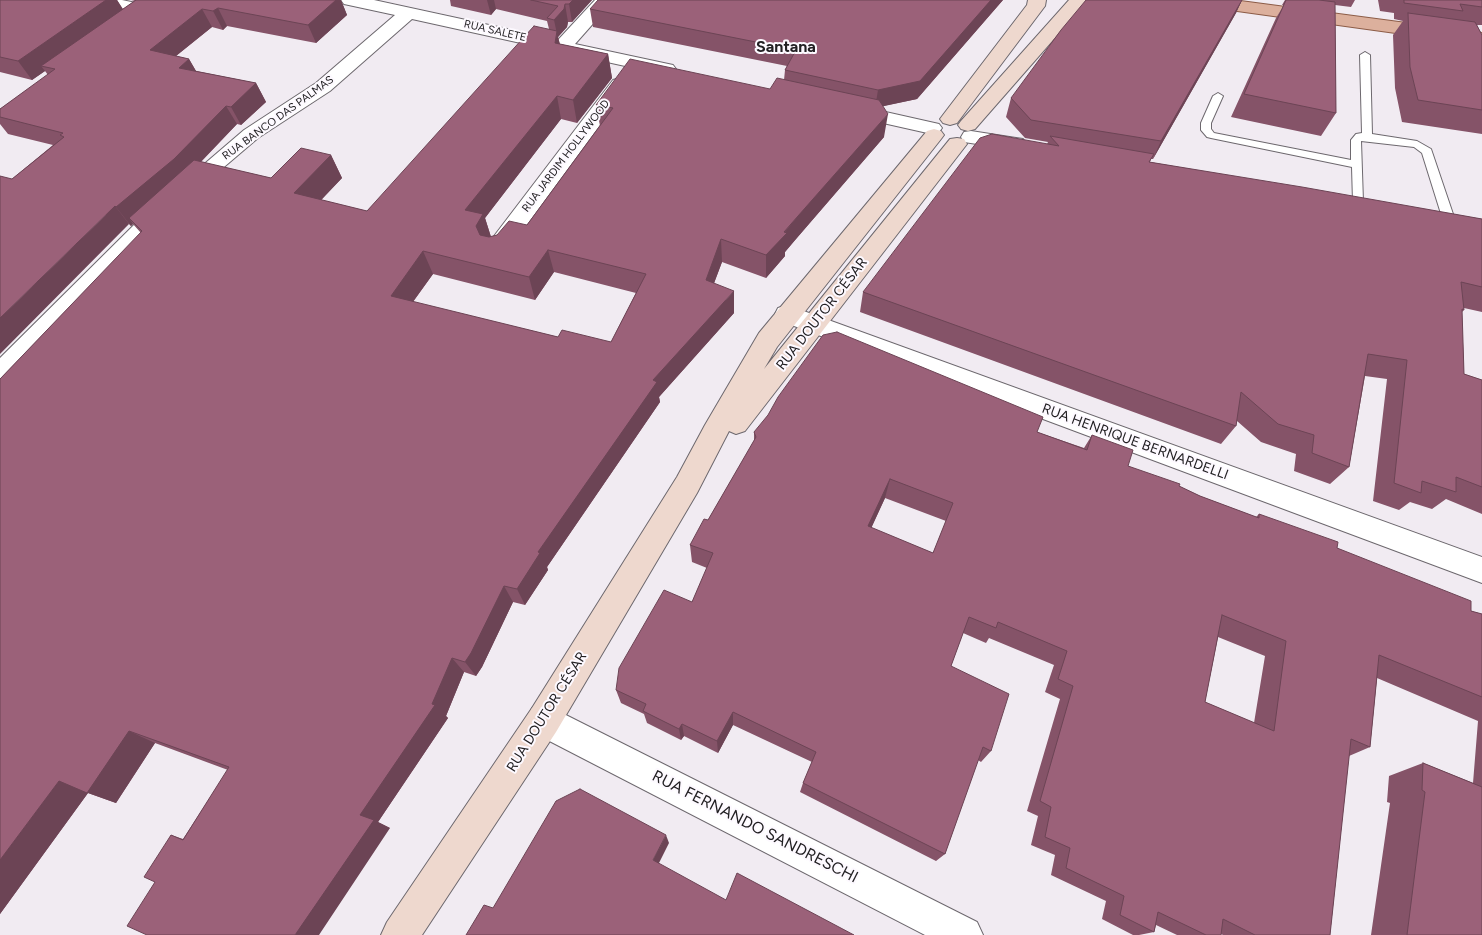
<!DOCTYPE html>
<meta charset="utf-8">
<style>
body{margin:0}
canvas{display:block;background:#f1ebf2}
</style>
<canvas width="1482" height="935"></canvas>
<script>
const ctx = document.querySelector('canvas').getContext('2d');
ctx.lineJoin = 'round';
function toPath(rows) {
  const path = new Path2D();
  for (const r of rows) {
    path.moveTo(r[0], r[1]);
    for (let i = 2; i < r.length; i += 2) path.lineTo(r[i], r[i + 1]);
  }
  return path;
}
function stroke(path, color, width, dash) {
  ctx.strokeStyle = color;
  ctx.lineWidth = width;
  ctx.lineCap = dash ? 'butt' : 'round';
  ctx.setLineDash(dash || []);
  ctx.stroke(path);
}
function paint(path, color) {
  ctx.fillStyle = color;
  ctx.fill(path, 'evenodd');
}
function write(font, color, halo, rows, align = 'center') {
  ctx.font = font + ' Figtree,sans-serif';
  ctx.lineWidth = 4;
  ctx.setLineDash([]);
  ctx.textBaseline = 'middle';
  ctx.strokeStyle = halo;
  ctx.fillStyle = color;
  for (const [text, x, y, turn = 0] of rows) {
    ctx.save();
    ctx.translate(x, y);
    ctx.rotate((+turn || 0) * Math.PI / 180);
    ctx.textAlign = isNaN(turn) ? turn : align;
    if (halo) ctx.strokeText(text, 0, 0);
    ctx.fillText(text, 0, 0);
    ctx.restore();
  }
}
const lane = toPath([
 [1365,52,1370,55,1372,134,1417,141,1431,149,1454,217,1452,220,1444,220,1442,217,1422,153,1414,147,1361,141,1363,202,1358,206,1353,202,1352,167,1211,138,1207,137,1201,130,1201,123,1213,96,1218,93,1223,96,1211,123,1211,129,1214,133,1351,160,1351,140,1356,134,1362,133,1360,55,1365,52]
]);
const street = toPath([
 [88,0,122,0,150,6,153,10,150,14,144,15,91,4,88,0],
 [341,0,374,0,558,40,595,0,614,0,575,44,673,65,676,69,673,73,666,75,412,19,330,91,258,138,224,167,155,230,9,381,0,384,0,358,139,220,244,130,316,83,395,15,344,4,341,0],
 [620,78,627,80,630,84,504,256,496,258,488,256,485,250,488,244,613,80,620,78],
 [850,104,939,124,942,128,939,132,932,134,843,114,840,110,843,106,850,104],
 [971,131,1016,138,1023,139,1026,144,1023,149,1016,150,964,142,961,137,964,132,971,131],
 [787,305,1482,557,1482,583,778,320,775,314,778,308,787,305],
 [544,704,977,922,983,935,925,935,532,732,528,720,532,708,544,704]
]);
const secondary = toPath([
 [1028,0,1046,0,1045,6,957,123,950,125,943,123,940,119,943,115,1027,5,1028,0],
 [1069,0,1088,0,975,129,968,131,961,129,958,125,961,121,1069,0],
 [934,129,941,131,944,135,941,139,777,347,764,369,950,139,957,138,964,139,967,144,745,431,736,434,729,431,697,493,556,732,422,935,381,935,387,922,532,708,677,477,705,425,759,333,927,131,934,129]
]);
const primary = toPath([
 [1185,0,1233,0,1482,33,1482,45,1194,5,1188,4,1185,0]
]);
const wall = toPath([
 [0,0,117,0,123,9,135,1,131,0,341,0,347,15,316,43,227,26,223,30,212,27,176,56,189,59,196,71,256,83,266,102,241,125,237,124,201,162,271,178,331,155,342,178,321,200,367,211,549,29,547,21,496,9,491,15,451,6,450,0,447,0,592,0,572,22,568,22,567,27,558,37,560,44,608,54,612,78,577,123,561,119,485,218,491,237,527,225,600,126,596,105,770,89,784,80,785,70,787,66,593,27,590,9,1003,0,917,99,883,106,884,137,796,239,785,252,785,256,766,278,722,262,714,283,734,313,659,397,660,402,547,567,548,570,525,605,513,602,482,667,476,676,464,672,446,716,448,718,378,822,390,828,155,882,171,835,183,839,228,770,155,743,116,803,88,793,0,914,0,379,141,233,133,224,131,226,129,224,12,179,53,145,8,134,0,124,0,109,48,75,45,71,32,80,0,72],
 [554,272,636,293,611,342,558,337,413,302,433,274,535,300],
 [1242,0,1236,13,1153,159,1151,159,1150,162,1482,219,1482,312,1464,308,1464,310,1462,312,1464,374,1482,380,1482,514,1446,499,1432,509,1410,502,1399,510,1373,501,1387,379,1365,376,1349,467,1330,484,1294,471,1296,454,1261,442,1237,421,1236,426,1221,444,860,312,863,292,1047,144,1048,142,1025,138,1006,117,1011,98],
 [1285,0,1355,0,1351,7,1335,5,1336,113,1321,136,1231,117,1276,18,1284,5,1282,5],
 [1378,0,1482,0,1482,25,1477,25,1482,35,1482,134,1402,122,1395,88,1393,35,1403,21,1394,19,1394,13,1380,11],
 [754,432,1037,432,1084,448,1092,435,1128,466,1179,486,1200,496,1256,517,1259,514,1337,548,1471,611,1482,614,1482,935,1371,935,1390,803,1387,802,1389,776,1423,763,1473,783,1478,721,1377,678,1370,747,1349,756,1330,935,1223,935,1221,934,1221,935,1177,935,1156,925,1154,932,1139,935,1133,935,1102,919,1106,901,1051,875,1055,855,1031,845,1038,816,1027,811,1060,699,1045,692,1054,665,989,638,986,643,963,633,951,666,991,751,981,762,978,760,945,854,936,861,800,792,803,783,812,762,733,725,718,753,684,736,681,740,647,723,644,714,621,703,616,690,692,602,707,568,692,562,690,545,708,520,754,441],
 [885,498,946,521,933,553,871,528],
 [1218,637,1265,656,1254,723,1205,702]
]);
const shadedWall = toPath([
 [106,0,117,0,125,13,41,66,45,71,32,80,18,61],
 [336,0,341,0,347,15,316,43,308,25],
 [487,0,494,0,496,9,491,15],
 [573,0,592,0,572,22,569,4],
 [991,0,1003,0,917,99,875,108,878,90],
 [1242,0,1236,13,1153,159,1161,141],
 [565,4,568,22,567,27,558,37,562,54,555,43,557,34,554,20],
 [218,8,227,26,223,30,213,11],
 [202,9,212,27,161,68,150,50],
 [608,54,612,78,577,123,573,100],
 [189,59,200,78,179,68],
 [256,83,266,102,241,125,231,107],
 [557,96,561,119,485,218,491,237,483,249,465,210],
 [226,106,237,124,186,177,129,218,133,224,131,226,116,207],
 [888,114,884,137,796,239,785,252,785,256,766,278,766,255,798,216],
 [331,155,342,178,306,216,294,193],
 [115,206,129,224,0,354,0,318],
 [721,239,722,262,707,302,706,280],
 [548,250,554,272,535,300,529,277],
 [423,251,433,274,401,318,391,296],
 [734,291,734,313,659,397,660,402,547,567,548,570,525,605,517,589,538,552,653,380],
 [890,479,885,498,864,544,868,526],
 [504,586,513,602,482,667,476,676,465,662],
 [452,658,464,672,446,716,448,718,378,822,390,828,319,935,295,935,360,815,432,704],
 [733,712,733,725,718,753,717,741],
 [682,724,684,736,681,740,679,729],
 [129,731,155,743,116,803,88,793,0,914,0,860,59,781],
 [666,835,669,843,657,867,653,860]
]);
const building = toPath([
 [0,0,106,0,18,61,0,57,0,0],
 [136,0,336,0,308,25,218,8,213,11,202,9,150,50,189,59,179,68,256,83,231,107,226,106,174,159,116,207,115,206,0,318,0,176,12,179,64,137,60,135,63,133,0,117,0,109,55,69,41,66,136,0],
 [531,0,573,0,569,4,565,4,564,9,554,20,547,18,558,6,531,0],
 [598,0,991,0,920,81,878,90,785,70,796,50,590,9,598,0],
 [1086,0,1242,0,1161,141,1031,120,1011,98,1061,30,1086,0],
 [1286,0,1319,0,1335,2,1336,113,1244,94,1286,0],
 [1404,0,1482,0,1482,7,1460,4,1463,11,1404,3,1404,0],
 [1408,13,1475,22,1482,35,1482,110,1418,100,1410,67,1408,13],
 [534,26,557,31,555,43,608,54,573,100,557,96,465,210,483,214,476,226,480,235,489,237,497,235,509,221,527,225,613,108,596,105,630,59,770,89,777,78,879,100,888,114,798,216,784,232,787,233,766,255,721,239,706,280,734,291,653,380,657,382,538,552,540,553,517,589,504,586,471,653,465,662,452,658,432,704,435,705,360,815,374,820,295,935,147,935,127,926,155,882,144,877,171,835,183,840,229,767,129,731,87,793,59,781,0,860,0,379,142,231,129,218,194,160,271,178,301,148,331,155,294,193,367,211,534,26],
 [548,250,646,274,611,342,562,330,558,337,391,296,423,251,529,277,548,250],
 [992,134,1059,146,1050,136,1154,154,1149,162,1302,187,1482,219,1482,287,1461,282,1464,310,1462,309,1464,374,1482,380,1482,487,1456,477,1456,492,1422,481,1421,493,1394,483,1407,360,1368,354,1349,467,1312,453,1314,435,1278,424,1241,392,1236,426,863,292,980,138,992,134],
 [837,332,1043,417,1037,432,1087,450,1092,435,1133,450,1128,466,1180,484,1179,486,1200,496,1259,518,1259,514,1338,542,1337,548,1471,601,1471,611,1482,614,1482,697,1379,655,1370,747,1351,739,1330,935,1255,935,1223,919,1221,935,1206,935,1158,912,1154,932,1120,915,1124,896,1066,868,1070,848,1045,837,1051,807,1040,801,1073,686,1058,679,1067,651,998,622,996,628,969,617,951,666,1009,694,991,751,983,747,945,854,803,783,816,752,733,712,717,741,682,724,679,729,643,711,646,704,616,690,619,668,664,590,692,602,713,553,690,545,704,519,708,520,756,437,754,432,768,415,778,397,823,335,837,332],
 [890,479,953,503,933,553,868,526,890,479],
 [1222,615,1286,641,1274,731,1205,702,1222,615],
 [1423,763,1482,787,1482,935,1407,935,1425,792,1422,790,1423,763],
 [580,789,666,835,653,860,726,900,737,873,854,935,466,935,484,905,493,908,556,801,580,789]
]);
const farStreetnames = [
 ["RUA SALETE",495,31,13],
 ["RUA BANCO DAS PALMAS",278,118,-36],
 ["RUA JARDIM HOLLYWOOD",566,156,-53]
];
const streetNames = [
 ["RUA DOUTOR CÉSAR",822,314,-52],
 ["RUA HENRIQUE BERNARDELLI",1135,442,20],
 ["RUA DOUTOR CÉSAR",547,712,-58]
];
const farDistrictnames = [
 ["Santana",786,47]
];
const nearStreetnames = [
 ["RUA FERNANDO SANDRESCHI",755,827,27]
];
stroke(lane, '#6d686e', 2);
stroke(street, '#6d686e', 2);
stroke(secondary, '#6d686e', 2);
stroke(primary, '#8c5c47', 2);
paint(lane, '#fff');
paint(street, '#fff');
paint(secondary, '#eed8ce');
paint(primary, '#dcb09d');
paint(wall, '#855368');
paint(shadedWall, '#6c4455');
paint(building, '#9b6179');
stroke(building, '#6c4455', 1);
write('11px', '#222023', '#fdf9ff', farStreetnames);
write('14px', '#222023', '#fdf9ff', streetNames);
write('bold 16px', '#222023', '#fdf9ff', farDistrictnames);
write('16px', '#222023', '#fdf9ff', nearStreetnames);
</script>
